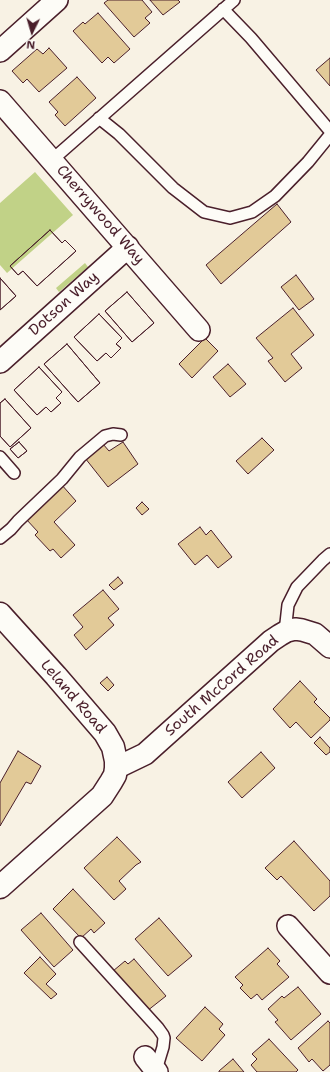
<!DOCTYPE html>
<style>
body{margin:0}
#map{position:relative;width:330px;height:1072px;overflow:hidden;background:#f8f2e4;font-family:"Shantell Sans",sans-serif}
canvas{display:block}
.north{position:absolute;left:12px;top:12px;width:40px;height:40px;-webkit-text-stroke:3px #fdfcf7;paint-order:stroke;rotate:185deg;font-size:11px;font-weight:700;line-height:16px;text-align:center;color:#4a1f2b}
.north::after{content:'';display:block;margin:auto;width:14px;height:18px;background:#4a1f2b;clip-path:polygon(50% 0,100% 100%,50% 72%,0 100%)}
</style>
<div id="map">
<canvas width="330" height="1072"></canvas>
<div class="north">N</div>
</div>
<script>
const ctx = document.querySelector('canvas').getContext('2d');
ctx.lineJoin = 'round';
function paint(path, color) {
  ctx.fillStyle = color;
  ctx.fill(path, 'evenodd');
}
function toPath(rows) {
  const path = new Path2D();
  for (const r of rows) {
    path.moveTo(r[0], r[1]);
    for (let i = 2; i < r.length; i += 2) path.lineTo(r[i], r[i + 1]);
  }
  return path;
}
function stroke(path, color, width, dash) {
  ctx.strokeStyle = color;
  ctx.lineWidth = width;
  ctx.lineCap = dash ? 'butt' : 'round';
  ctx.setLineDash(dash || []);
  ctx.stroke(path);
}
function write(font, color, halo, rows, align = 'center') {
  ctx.font = font + ' "Shantell Sans",sans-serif';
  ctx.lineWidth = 3.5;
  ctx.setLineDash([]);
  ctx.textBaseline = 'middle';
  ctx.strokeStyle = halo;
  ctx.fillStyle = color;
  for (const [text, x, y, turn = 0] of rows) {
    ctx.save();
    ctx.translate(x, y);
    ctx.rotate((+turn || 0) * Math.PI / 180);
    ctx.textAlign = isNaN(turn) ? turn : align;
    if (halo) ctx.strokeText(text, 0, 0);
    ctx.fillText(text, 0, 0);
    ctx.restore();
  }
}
const green = toPath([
 [35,172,73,215,7,273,0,265,0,203],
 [85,263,88,267,59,292,56,288]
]);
const building = toPath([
 [108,0,142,0,152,12,145,18,150,23,134,37,104,3,108,0],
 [150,0,178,0,180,2,163,15,150,0],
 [98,13,130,49,114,63,108,57,102,63,73,31,83,22,85,24,98,13],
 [49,48,67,68,39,92,27,79,23,83,12,71,37,49,43,54,49,48],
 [330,58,330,86,316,70,330,58],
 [77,77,96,98,65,126,55,115,58,112,49,102,77,77],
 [277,204,291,222,221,284,206,265,277,204],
 [50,230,62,243,65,240,76,251,37,286,23,271,18,275,10,266,50,230],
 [50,230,62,243,65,240,76,251,37,286,23,271,18,275,10,266,50,230],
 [296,275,314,299,299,310,281,287,296,275],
 [0,278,16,296,0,310,0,278],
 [0,278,16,296,0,310,0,278],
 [127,292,154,323,132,342,105,311,127,292],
 [127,292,154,323,132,342,105,311,127,292],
 [293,308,314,335,291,354,302,368,285,382,268,361,273,358,256,338,293,308],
 [99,314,122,338,116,344,121,348,111,358,106,353,97,361,74,337,99,314],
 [99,314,122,338,116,344,121,348,111,358,106,353,97,361,74,337,99,314],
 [205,338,218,351,192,378,179,364,205,338],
 [67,344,100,383,78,402,44,364,67,344],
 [67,344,100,383,78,402,44,364,67,344],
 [228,364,246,384,230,397,213,377,228,364],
 [39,367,62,392,56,398,61,403,51,412,46,407,37,415,14,390,39,367],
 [39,367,62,392,56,398,61,403,51,412,46,407,37,415,14,390,39,367],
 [5,399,31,428,10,447,0,436,0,403,5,399],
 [5,399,31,428,10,447,0,436,0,403,5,399],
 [262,438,274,450,248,474,236,461,262,438],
 [19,442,27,451,18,458,10,449,19,442],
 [19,442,27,451,18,458,10,449,19,442],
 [123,442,138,464,108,487,85,458,103,444,109,451,123,442],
 [61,484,76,501,54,522,75,545,61,558,53,549,50,551,35,535,38,532,26,519,61,484],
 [142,502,149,509,142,515,136,508,142,502],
 [200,527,206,535,211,530,232,557,218,568,207,555,195,565,178,544,200,527],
 [118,577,123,583,114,590,109,585,118,577],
 [103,590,119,609,108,618,114,625,86,650,74,635,83,627,73,615,103,590],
 [107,677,114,685,108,691,100,683,107,677],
 [300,681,317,699,314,702,330,718,330,720,311,738,296,722,290,728,273,709,300,681],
 [320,737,330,748,330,752,326,755,314,743,320,737],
 [18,751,41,766,31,784,26,782,0,826,0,783,18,751],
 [261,752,275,768,242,798,228,782,261,752],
 [117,837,141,862,136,865,119,881,126,889,114,900,84,868,117,837],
 [294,841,330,881,330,896,314,911,281,876,277,880,265,868,294,841],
 [73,889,105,923,94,933,91,929,81,938,53,909,73,889],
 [41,913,73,950,54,967,21,930,41,913],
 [159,918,192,956,168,976,135,939,159,918],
 [268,948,280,961,277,964,289,977,262,1000,257,994,251,999,240,988,243,985,235,977,268,948],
 [40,957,56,974,46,984,57,994,51,999,24,973,40,957],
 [134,959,166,996,147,1011,113,971,125,961,128,964,134,959],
 [298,987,321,1014,291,1040,275,1022,278,1020,268,1009,282,996,284,998,298,987],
 [205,1007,223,1024,219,1029,225,1035,202,1061,176,1038,205,1007],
 [328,1021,330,1023,330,1065,323,1071,312,1059,309,1062,298,1048,328,1021],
 [269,1039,298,1070,296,1072,257,1072,251,1065,257,1059,252,1054,269,1039],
 [233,1059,244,1072,219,1072,219,1071,233,1059]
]);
const lane = toPath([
 [223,9,251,38,330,131],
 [99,118,119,134,173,188,204,212,230,218,252,212,275,196,308,162,330,135],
 [52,160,234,0],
 [0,457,14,473],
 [0,538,11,529,18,521,62,479,80,457,105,436,113,434,121,435],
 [285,632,288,605,297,587,323,560,330,554],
 [80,942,158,1028,163,1035,164,1038,163,1047,156,1070]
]);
const street = toPath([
 [0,51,57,0],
 [0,101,199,330],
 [0,362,128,247],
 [116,768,145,754,271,641,280,635,287,631,295,629,302,630,315,634,330,647],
 [288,926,330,973],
 [145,1057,157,1072]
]);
const secondary = toPath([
 [0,614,56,676,105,733,113,747,116,761,116,768,115,775,111,782,102,796,0,887]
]);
const streetNames = [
 ["Cherrywood Way",100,215,49],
 ["Dotson Way",64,304,-42],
 ["South McCord Road",222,686,-41],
 ["Leland Road",73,697,49]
];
paint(green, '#c1d287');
paint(building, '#e2ca98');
stroke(building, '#4a1f2b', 1);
stroke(lane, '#4a1f2b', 14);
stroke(street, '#4a1f2b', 24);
stroke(secondary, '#4a1f2b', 25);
stroke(lane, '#fdfcf7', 11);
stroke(street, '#fdfcf7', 21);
stroke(secondary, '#fdfcf7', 22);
write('15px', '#4a1f2b', '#fdfcf7', streetNames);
</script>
